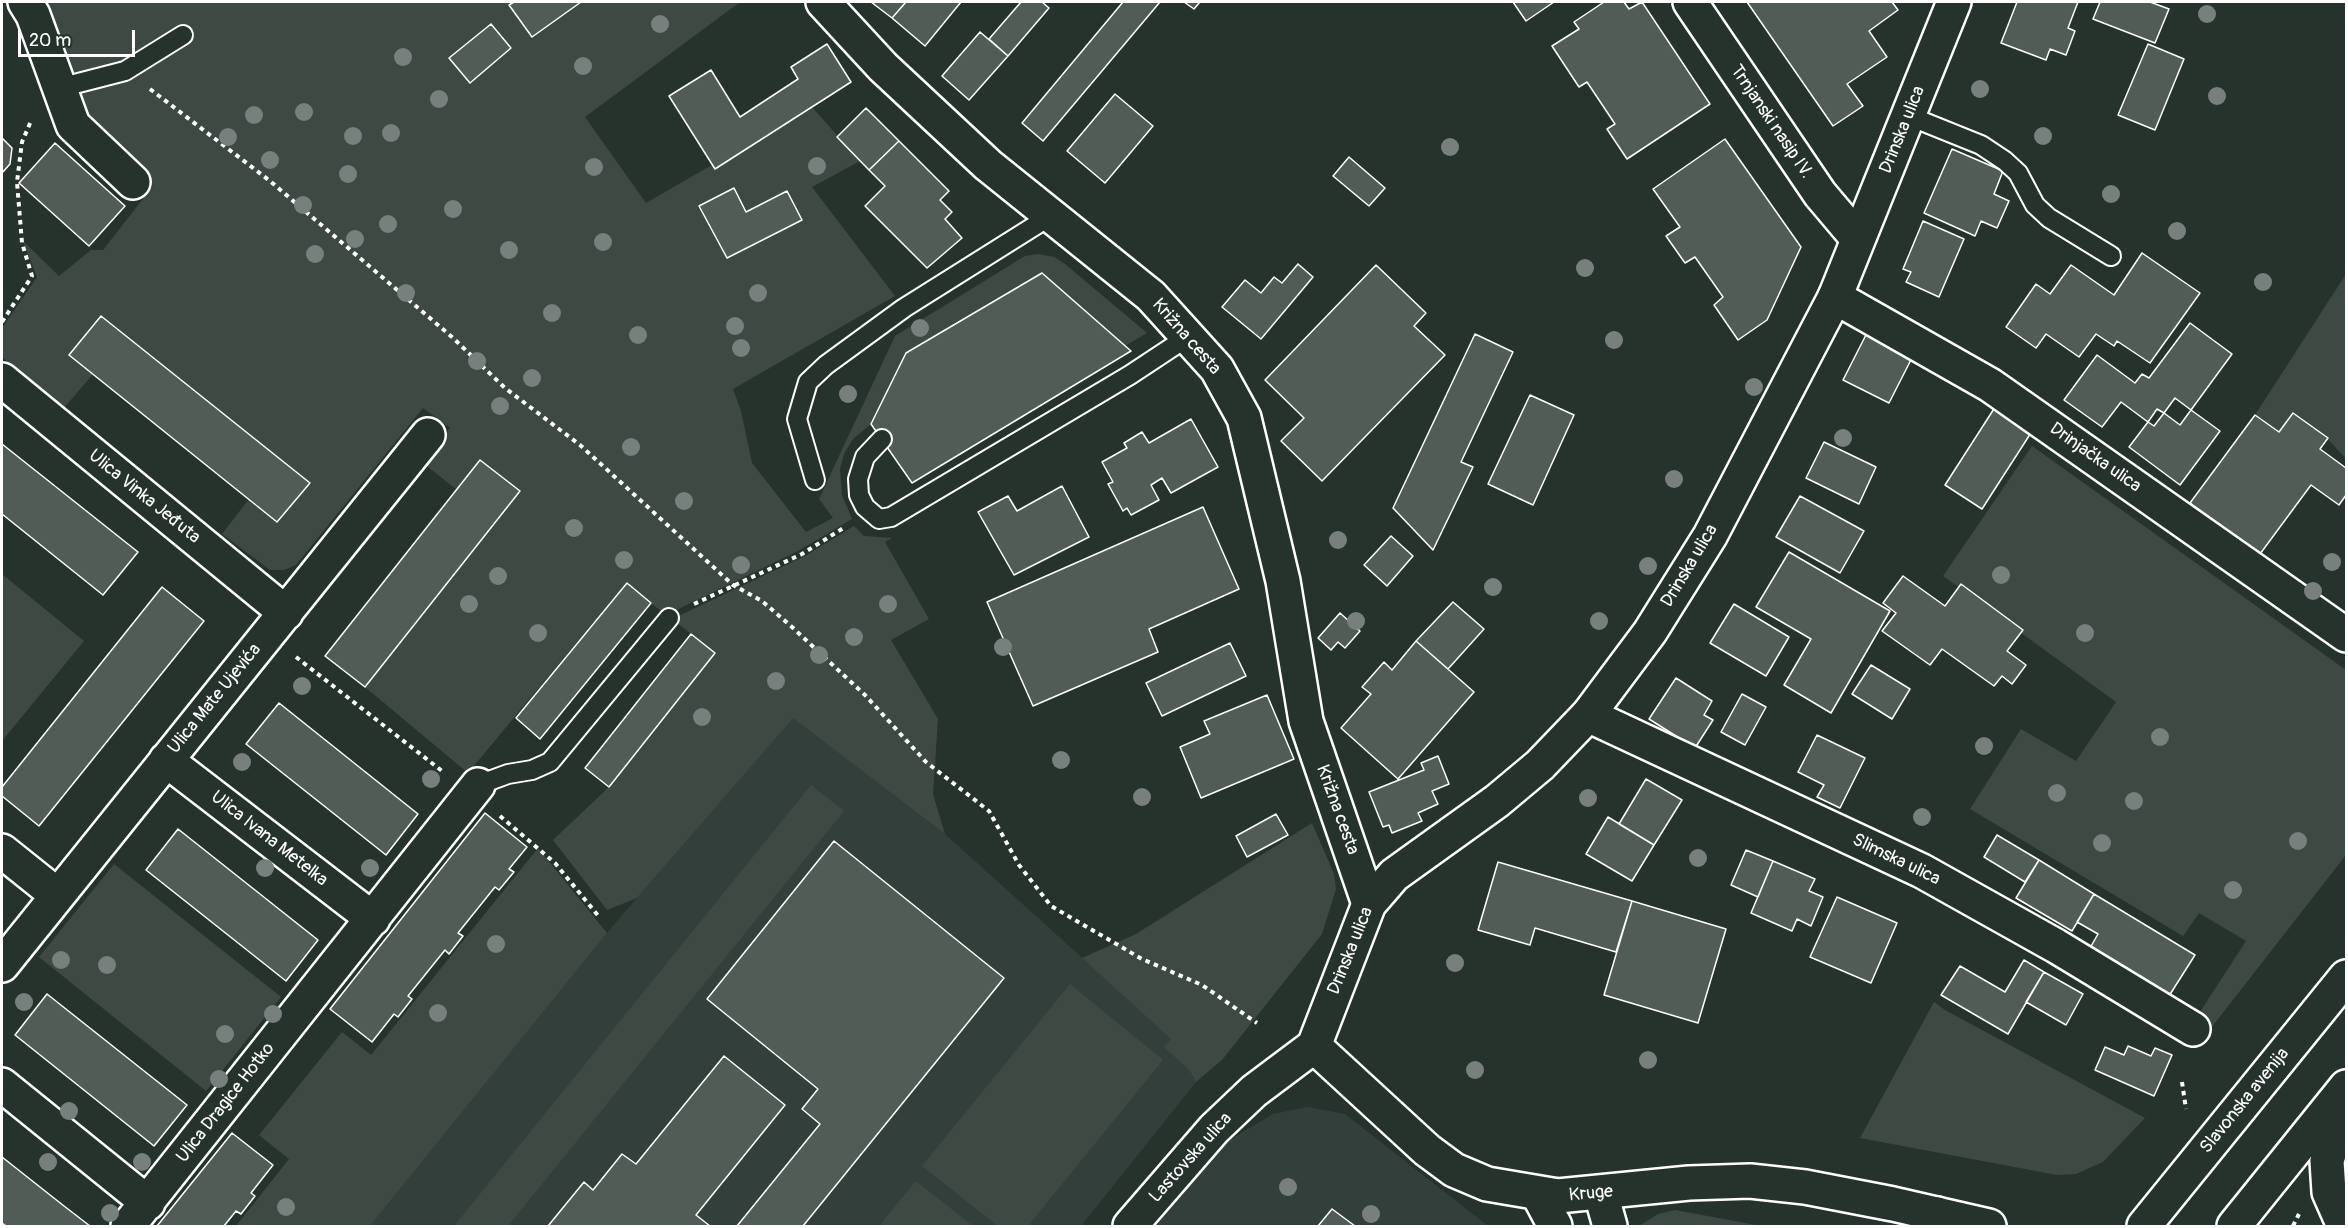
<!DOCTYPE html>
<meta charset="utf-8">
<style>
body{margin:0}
#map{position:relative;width:2348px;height:1228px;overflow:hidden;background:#26332d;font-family:Pangolin,sans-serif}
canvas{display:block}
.frame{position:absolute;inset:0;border:3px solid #fff;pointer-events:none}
.scale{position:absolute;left:18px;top:30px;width:117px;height:27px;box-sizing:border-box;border:3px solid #fff;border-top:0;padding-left:8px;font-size:18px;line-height:21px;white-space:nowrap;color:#fff;-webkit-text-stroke:4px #26332d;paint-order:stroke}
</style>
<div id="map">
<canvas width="2348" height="1228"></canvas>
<div class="frame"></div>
<div class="scale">20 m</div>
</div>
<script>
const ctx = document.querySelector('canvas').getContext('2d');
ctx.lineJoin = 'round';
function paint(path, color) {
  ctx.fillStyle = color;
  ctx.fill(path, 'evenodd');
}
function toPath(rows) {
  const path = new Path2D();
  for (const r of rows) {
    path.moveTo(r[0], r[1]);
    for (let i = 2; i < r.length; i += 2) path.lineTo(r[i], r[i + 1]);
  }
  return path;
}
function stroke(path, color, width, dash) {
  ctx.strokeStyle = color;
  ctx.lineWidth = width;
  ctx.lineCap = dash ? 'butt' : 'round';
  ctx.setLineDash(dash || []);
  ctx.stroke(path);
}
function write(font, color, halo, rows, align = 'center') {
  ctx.font = font + ' Pangolin,sans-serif';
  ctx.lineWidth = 6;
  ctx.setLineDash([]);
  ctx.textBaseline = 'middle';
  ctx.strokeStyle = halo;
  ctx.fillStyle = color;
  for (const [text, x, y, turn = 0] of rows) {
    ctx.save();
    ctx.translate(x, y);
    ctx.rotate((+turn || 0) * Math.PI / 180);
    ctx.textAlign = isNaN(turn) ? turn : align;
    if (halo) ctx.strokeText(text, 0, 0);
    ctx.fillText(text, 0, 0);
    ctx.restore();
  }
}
const built = toPath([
 [793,717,945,834,1172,1039,1165,1047,1189,1070,1196,1082,1081,1226,370,1226,607,933],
 [1307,1107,1345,1114,1488,1226,1151,1226,1206,1160,1223,1144,1273,1114]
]);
const green = toPath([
 [42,2,514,2,510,5,532,37,581,2,740,2,585,117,646,203,812,107,860,161,812,187,895,296,733,389,741,411,752,463,806,532,833,518,819,499,895,336,1025,256,1038,254,1054,257,1065,264,1147,333,1125,346,871,424,853,439,844,454,840,469,842,495,852,519,798,551,666,615,626,583,468,773,365,687,520,492,480,460,457,490,422,462,450,428,423,408,296,565,284,570,270,570,222,534,249,499,278,522,309,483,101,316,69,355,93,374,64,408,2,357,2,328,37,277,23,241,59,276,91,250,103,250,153,186,100,137,92,126],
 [490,24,511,48,470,82,450,58],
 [2346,274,2346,459,2327,438,2294,413,2279,432,2255,415],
 [2032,446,2346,670,2346,855,2211,1028,2196,1018,2246,941,2199,913,2183,936,1970,809,2021,729,2076,761,2116,702,1943,576],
 [854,526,864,536,892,538,885,542,929,619,891,640,938,719,933,794,945,834,793,718,637,898,607,910,553,840,609,787,715,653,672,619,805,556],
 [2,574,84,641,2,741],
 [811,785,844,811,508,1226,454,1226],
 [1312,823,1334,874,1336,889,1322,934,1222,1060,1196,1082,1189,1070,1164,1047,1171,1039,1082,958,1136,934],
 [538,848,607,933,370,1226,236,1226,289,1159,259,1135,342,1032,371,1055],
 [114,864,281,997,206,1091,39,957],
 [1070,984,1163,1060,1028,1226,998,1226,922,1166],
 [1934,1002,1945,1010,2145,1118,2103,1162,2076,1174,2057,1175,1860,1138],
 [916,1181,973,1226,885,1226,881,1223],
 [1675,1210,1740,1222,1760,1226,1639,1226,1658,1214]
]);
const building = toPath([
 [514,2,581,2,532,37,509,5,514,2],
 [871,2,906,2,892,18,871,2],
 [906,2,961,2,925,46,892,18,906,2],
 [1021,2,1042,2,1049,8,1008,56,989,39,1021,2],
 [1123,2,1160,2,1043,141,1022,123,1123,2],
 [1184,2,1200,2,1194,9,1184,2],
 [1513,2,1554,2,1526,21,1513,2],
 [1604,2,1624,2,1629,9,1642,2,1710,104,1627,159,1607,129,1615,124,1587,82,1579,87,1552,46,1579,29,1574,22,1604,2],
 [1747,2,1892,2,1898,10,1869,31,1887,57,1847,84,1863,106,1833,126,1747,2],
 [2017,2,2078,2,2068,28,2075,31,2066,55,2050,49,2046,60,2001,43,2017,2],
 [2100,2,2150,2,2169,9,2155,43,2093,19,2100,2],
 [491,24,511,48,470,83,449,58,491,24],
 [980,32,1008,56,969,100,942,76,980,32],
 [827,44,851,82,715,169,669,96,711,70,740,117,798,79,791,67,827,44],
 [2148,44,2184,59,2155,130,2118,115,2148,44],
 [1115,94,1153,126,1105,183,1067,151,1115,94],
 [866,108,899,141,869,170,837,137,866,108],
 [2,138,12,148,10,164,2,173,2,138],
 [1725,139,1801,247,1767,320,1738,340,1714,305,1723,297,1695,257,1685,263,1666,236,1680,227,1653,189,1725,139],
 [899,141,949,191,940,200,952,212,945,219,962,238,927,268,865,206,885,186,869,170,899,141],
 [55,143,125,206,89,246,19,183,55,143],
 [1952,149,2003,171,1994,194,2009,201,1997,228,1981,221,1975,236,1924,213,1952,149],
 [1349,157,1385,188,1369,206,1333,176,1349,157],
 [734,188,746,212,787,191,802,220,727,258,699,206,734,188],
 [1923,221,1964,239,1939,297,1906,282,1911,272,1903,269,1923,221],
 [2142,253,2200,293,2150,363,2117,341,2114,346,2096,334,2079,357,2046,334,2036,348,2006,327,2036,284,2050,294,2071,265,2114,295,2142,253],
 [1298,264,1313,277,1261,339,1222,307,1245,280,1261,293,1274,277,1282,283,1298,264],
 [1376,265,1426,313,1414,326,1445,355,1322,481,1281,441,1304,418,1265,380,1376,265],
 [1042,273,1131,351,912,483,871,424,906,353,1042,273],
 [101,316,310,483,277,522,69,355,101,316],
 [2190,323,2232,354,2191,410,2175,398,2164,413,2157,409,2148,422,2121,402,2102,427,2064,400,2097,355,2135,383,2142,374,2149,378,2190,323],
 [1871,325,1917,348,1889,403,1843,380,1871,325],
 [1475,334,1513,352,1461,462,1473,467,1433,550,1393,508,1475,334],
 [1530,395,1574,415,1533,505,1488,484,1530,395],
 [1999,401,2036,425,1982,509,1945,485,1999,401],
 [2191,410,2220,431,2180,485,2129,447,2148,422,2154,426,2164,413,2180,425,2191,410],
 [2293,413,2328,438,2320,449,2346,468,2346,495,2339,505,2311,485,2260,554,2190,503,2255,415,2279,432,2293,413],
 [1191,419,1218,467,1171,493,1162,478,1151,485,1159,500,1131,515,1127,508,1123,511,1108,484,1113,482,1102,462,1127,448,1124,443,1142,432,1149,443,1191,419],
 [1824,442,1876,467,1859,504,1806,478,1824,442],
 [2,444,138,552,103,595,2,514,2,444],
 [480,460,520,491,365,687,325,656,480,460],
 [1062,486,1089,537,1014,575,978,512,1008,496,1017,511,1062,486],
 [1800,496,1864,531,1840,573,1776,537,1800,496],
 [1203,507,1239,589,1149,629,1158,652,1033,706,987,602,1203,507],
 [1391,536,1413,556,1387,586,1364,565,1391,536],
 [1789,552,1890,611,1831,713,1784,685,1811,639,1756,607,1789,552],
 [1903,576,1945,606,1961,584,2023,630,2007,651,2026,665,2012,684,2002,676,1994,686,1942,649,1930,665,1882,631,1896,613,1883,603,1903,576],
 [627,583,651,603,540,739,516,718,627,583],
 [162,587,204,621,39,826,2,796,2,787,162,587],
 [1453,602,1484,629,1448,669,1416,641,1453,602],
 [1734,604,1789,637,1766,676,1710,643,1734,604],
 [1340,613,1360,631,1345,648,1338,642,1331,650,1318,638,1340,613],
 [691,634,715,653,609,787,585,768,691,634],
 [1416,641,1474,692,1398,779,1341,728,1371,694,1362,687,1384,662,1392,670,1416,641],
 [1230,643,1246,676,1162,716,1146,683,1230,643],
 [1871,665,1910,689,1892,719,1852,694,1871,665],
 [1676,678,1712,701,1704,715,1713,720,1695,748,1649,719,1676,678],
 [1742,694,1766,707,1745,745,1721,732,1742,694],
 [1267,695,1294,759,1201,798,1180,747,1210,734,1204,721,1267,695],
 [279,703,418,814,386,855,246,744,279,703],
 [1817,735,1865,758,1840,808,1817,797,1824,785,1798,772,1817,735],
 [1438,756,1449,784,1432,791,1438,804,1418,813,1422,821,1392,833,1389,825,1383,827,1369,792,1424,770,1421,763,1438,756],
 [1646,779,1682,800,1654,845,1619,824,1646,779],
 [485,813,527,847,509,869,514,872,499,890,495,887,458,933,463,936,449,954,445,950,408,996,412,999,398,1017,394,1014,372,1042,330,1009,485,813],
 [1276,814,1288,835,1247,857,1236,836,1276,814],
 [1608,817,1654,845,1632,881,1586,854,1608,817],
 [178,829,318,940,286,981,146,870,178,829],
 [1997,835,2039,860,2025,882,1984,857,1997,835],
 [834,841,1004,978,803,1226,737,1226,820,1124,802,1109,818,1089,707,999,834,841],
 [1746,850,1773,861,1758,897,1731,885,1746,850],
 [2039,860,2094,894,2072,931,2016,898,2039,860],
 [1773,861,1815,879,1809,891,1823,897,1811,926,1797,919,1792,931,1751,913,1773,861],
 [1498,862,1632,901,1616,952,1535,928,1530,945,1478,930,1498,862],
 [2094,894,2195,955,2169,996,2090,948,2098,934,2077,922,2094,894],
 [1837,897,1897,923,1871,983,1810,957,1837,897],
 [1632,901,1726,929,1698,1023,1604,995,1632,901],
 [2024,960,2044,972,2008,1034,1941,995,1960,966,2005,992,2024,960],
 [2044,972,2083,994,2066,1025,2026,1002,2044,972],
 [47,994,187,1105,154,1146,15,1035,47,994],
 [2128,1046,2151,1056,2155,1048,2172,1055,2154,1096,2095,1070,2105,1047,2124,1055,2128,1046],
 [724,1056,785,1105,696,1215,710,1226,548,1226,584,1182,593,1190,622,1154,636,1164,724,1056],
 [232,1133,273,1165,251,1193,255,1196,241,1214,236,1211,224,1226,157,1226,232,1133],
 [2,1157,64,1206,90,1226,6,1226,2,1223,2,1157],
 [1332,1209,1355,1226,1318,1226,1332,1209]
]);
const path = toPath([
 [150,89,270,181,452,337,505,388,580,445,733,585,762,601,792,627,865,695,926,762,989,811,1019,865,1051,906,1142,959,1202,985,1257,1023],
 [2,322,32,276,22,243,17,182,22,142,31,121],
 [694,604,802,554,845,527],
 [296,657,442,771],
 [500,816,555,863,600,918],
 [2182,1082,2186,1109],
 [2293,1226,2299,1214]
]);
const service = toPath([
 [59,88,125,71,183,35],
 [1909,116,1981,145,2005,161,2018,173,2035,205,2049,218,2111,256],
 [882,439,865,457,858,479,859,495,865,507,879,519,891,517,1130,375,1189,336],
 [815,480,797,419,808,382,826,365,904,308,1052,215],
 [478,785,508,774,532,770,550,762,669,618]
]);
const minor = toPath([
 [25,2,33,15,73,125,133,182],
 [823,2,883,67,988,165,1151,296,1217,369,1244,418,1283,581,1306,721,1369,904],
 [1690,2,1820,194,1858,239],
 [1835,297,1990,385,2346,635],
 [2,380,286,613],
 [1588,715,1922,871,2056,946,2193,1029],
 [166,760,373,919],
 [2,851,57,895],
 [2,965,428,435],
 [2,1085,148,1203],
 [1538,1194,1555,1226],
 [1601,1194,1610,1226],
 [128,1226,478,785]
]);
const tertiary = toPath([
 [1314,1046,1369,904,1394,875,1497,801,1540,765,1588,715,1650,632,1710,536,1835,297,1954,2],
 [1314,1046,1427,1150,1454,1170,1487,1184,1558,1196,1689,1183,1750,1181,1805,1187,1893,1204,1989,1226],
 [1130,1226,1214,1129,1254,1091,1314,1046]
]);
const secondary = toPath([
 [1937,1214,1947,1226],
 [2144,1226,2346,977],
 [2234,1226,2346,1087],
 [2344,1226,2329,1192,2327,1161,2345,1099]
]);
const trees = [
 [2207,14],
 [660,24],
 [403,57],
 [583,66],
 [1980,89],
 [2217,96],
 [439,99],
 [304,112],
 [254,115],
 [391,133],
 [353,136],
 [2043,136],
 [228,137],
 [1450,147],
 [270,160],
 [817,166],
 [594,167],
 [348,174],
 [2111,194],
 [303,205],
 [453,209],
 [388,224],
 [2177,231],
 [355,239],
 [603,242],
 [509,250],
 [315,254],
 [1585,268],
 [2263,282],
 [406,293],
 [758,293],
 [552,313],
 [735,326],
 [920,328],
 [638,335],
 [1614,340],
 [741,348],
 [477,361],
 [532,378],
 [1754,387],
 [848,394],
 [500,406],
 [1843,438],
 [631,447],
 [1674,479],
 [684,501],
 [574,528],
 [1338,540],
 [624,560],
 [2332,562],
 [741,565],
 [1648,566],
 [2001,575],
 [498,576],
 [1493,587],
 [2313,591],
 [469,604],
 [888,604],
 [1356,621],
 [1599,621],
 [538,633],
 [2085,633],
 [854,637],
 [1003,647],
 [819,655],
 [776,681],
 [302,686],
 [702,717],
 [2160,737],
 [1984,746],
 [1061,760],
 [242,762],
 [431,779],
 [2057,793],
 [1142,797],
 [1588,798],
 [2134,801],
 [1922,817],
 [2298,841],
 [2102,843],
 [1698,858],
 [265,868],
 [370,868],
 [2233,890],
 [496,944],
 [61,960],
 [1455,963],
 [107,965],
 [24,1002],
 [438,1013],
 [273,1014],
 [225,1034],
 [1648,1060],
 [1475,1070],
 [219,1079],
 [69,1111],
 [48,1162],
 [142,1162],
 [1288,1187],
 [286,1207],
 [110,1213],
 [1371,1214]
];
const streetNames = [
 ["Trnjanski nasip IV.",1771,122,56],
 ["Drinska ulica",1903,130,-68],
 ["Križna cesta",1186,337,49],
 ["Drinjačka ulica",2095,458,35],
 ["Ulica Vinka Jeđuta",144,497,39],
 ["Drinska ulica",1690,566,-59],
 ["Ulica Mate Ujevića",215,699,-51],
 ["Križna cesta",1337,810,70],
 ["Ulica Ivana Metelka",269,839,38],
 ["Slimska ulica",1896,860,26],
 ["Drinska ulica",1351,951,-68],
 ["Slavonska avenija",2245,1101,-51],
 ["Ulica Dragice Hotko",226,1103,-52],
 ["Lastovska ulica",1191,1158,-48],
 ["Kruge",1591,1194,-5]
];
paint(built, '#333f3a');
paint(green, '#3e4944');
paint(building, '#515c57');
stroke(building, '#fff', 1.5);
stroke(service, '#fff', 22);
stroke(minor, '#fff', 38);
stroke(tertiary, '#fff', 38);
stroke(secondary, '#fff', 38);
stroke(path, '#fff', 4, [4.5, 4.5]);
stroke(service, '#26332d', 18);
stroke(minor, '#26332d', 33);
stroke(tertiary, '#26332d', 33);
stroke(secondary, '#26332d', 33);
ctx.fillStyle = '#78807d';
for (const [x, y] of trees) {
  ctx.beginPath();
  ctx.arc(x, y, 9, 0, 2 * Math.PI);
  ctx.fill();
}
write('18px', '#fff', '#26332d', streetNames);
</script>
